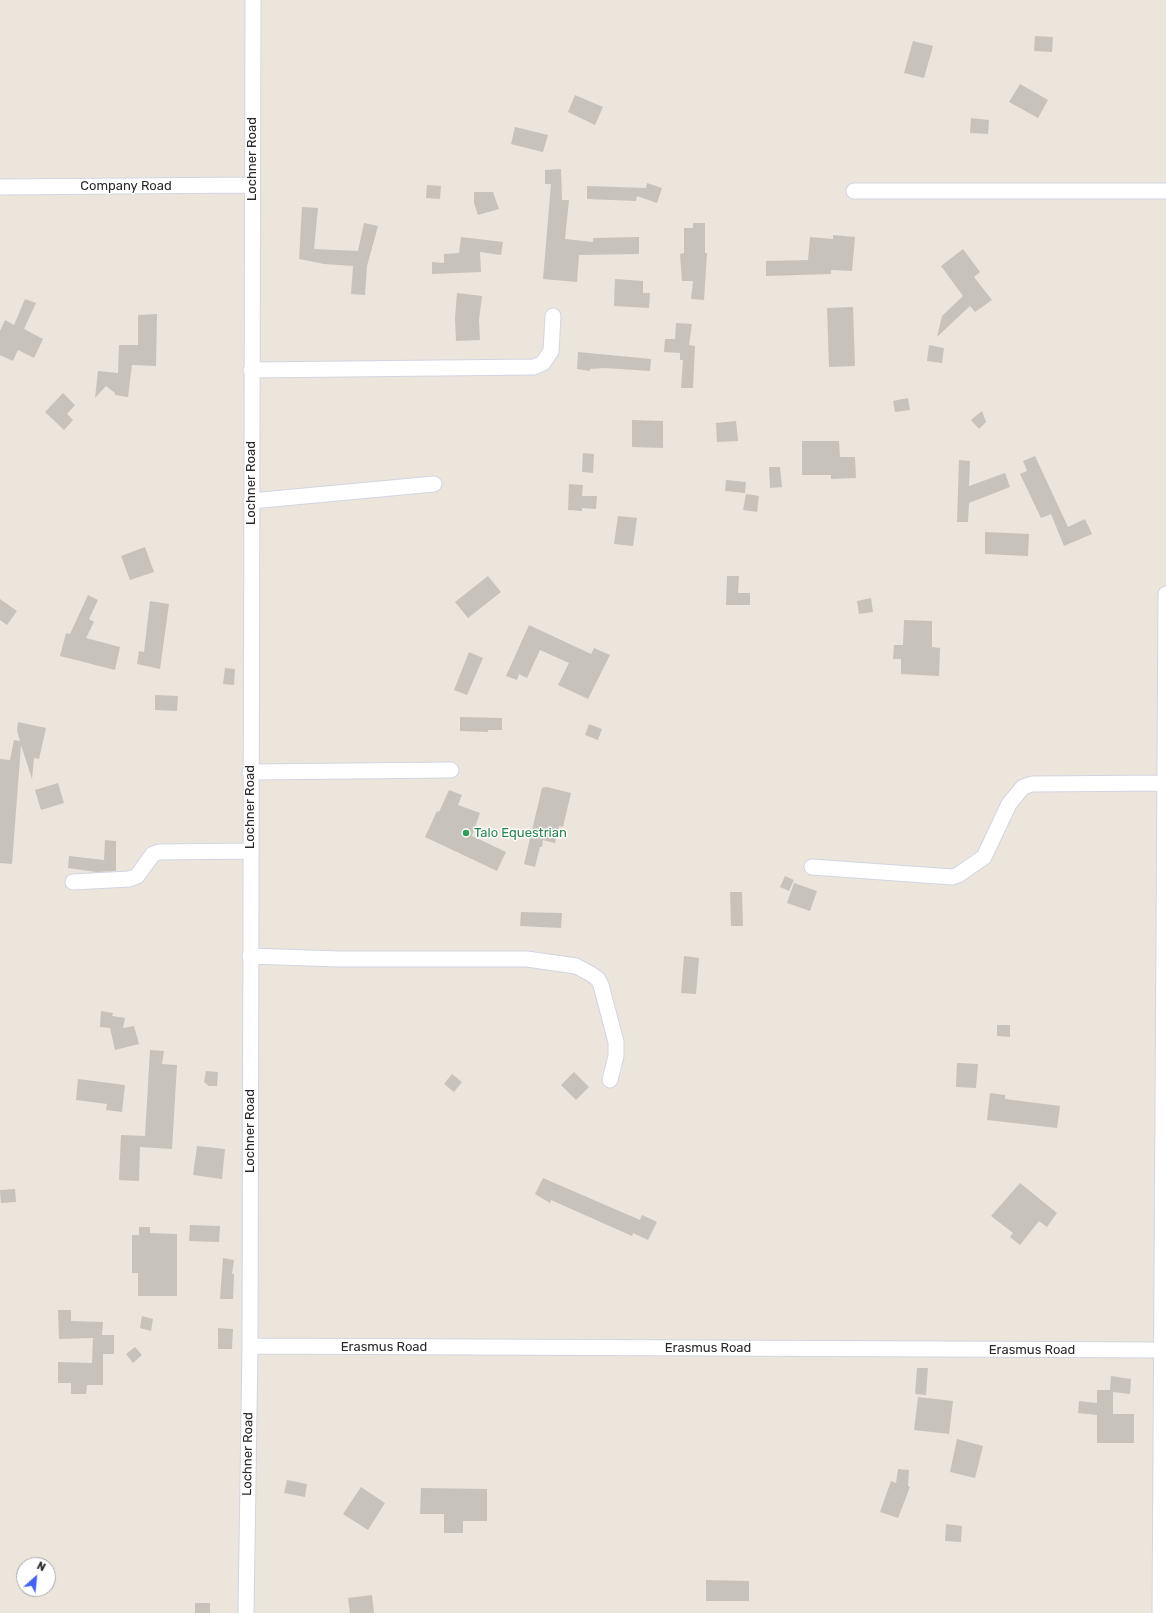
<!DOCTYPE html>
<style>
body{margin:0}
#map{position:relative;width:1166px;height:1613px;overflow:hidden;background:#ebe5dc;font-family:Rubik,sans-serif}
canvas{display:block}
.north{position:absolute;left:16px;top:1557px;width:40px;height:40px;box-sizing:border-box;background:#fff;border:1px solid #aaa;border-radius:50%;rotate:27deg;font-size:11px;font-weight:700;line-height:16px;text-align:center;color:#2a2a2a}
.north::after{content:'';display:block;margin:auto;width:14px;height:18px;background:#4162f3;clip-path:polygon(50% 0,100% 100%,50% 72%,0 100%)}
</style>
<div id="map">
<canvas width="1166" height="1613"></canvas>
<div class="north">N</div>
</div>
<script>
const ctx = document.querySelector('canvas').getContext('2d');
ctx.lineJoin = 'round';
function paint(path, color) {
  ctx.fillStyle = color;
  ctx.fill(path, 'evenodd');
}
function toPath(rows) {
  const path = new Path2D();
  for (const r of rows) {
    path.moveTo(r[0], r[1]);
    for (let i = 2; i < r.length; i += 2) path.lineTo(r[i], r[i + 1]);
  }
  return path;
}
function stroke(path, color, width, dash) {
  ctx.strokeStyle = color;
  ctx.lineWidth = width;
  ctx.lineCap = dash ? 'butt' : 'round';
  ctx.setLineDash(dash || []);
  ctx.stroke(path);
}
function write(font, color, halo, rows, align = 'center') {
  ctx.font = font + ' Rubik,sans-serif';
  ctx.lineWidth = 3;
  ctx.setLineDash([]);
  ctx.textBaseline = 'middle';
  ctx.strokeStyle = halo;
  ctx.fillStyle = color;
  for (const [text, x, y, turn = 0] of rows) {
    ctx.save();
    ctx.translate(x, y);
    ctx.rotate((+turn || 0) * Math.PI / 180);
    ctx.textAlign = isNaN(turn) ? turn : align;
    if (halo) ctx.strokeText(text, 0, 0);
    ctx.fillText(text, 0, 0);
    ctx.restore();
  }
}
const building = toPath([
 [1035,36,1053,37,1052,52,1034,51],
 [913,41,933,46,924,78,904,73],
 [1020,84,1048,100,1038,118,1009,102],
 [575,95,603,107,595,125,568,112],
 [971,118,989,120,988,134,970,133],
 [515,127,548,135,543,152,511,144],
 [561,169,562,200,569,200,565,239,593,242,593,238,639,237,639,254,579,255,577,282,543,279,551,184,545,184,545,170],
 [647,183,662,188,657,203,637,196,636,201,587,199,587,186,646,188],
 [427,185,441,186,440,199,426,198],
 [474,192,493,192,499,209,478,215,474,203],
 [302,207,318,208,314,249,358,251,364,223,378,226,367,266,365,295,351,294,353,266,324,264,299,259],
 [693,223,705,223,705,253,707,253,704,300,691,299,693,281,682,281,680,254,684,253,684,228,693,228],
 [833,235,855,237,852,271,831,270,831,274,766,276,766,261,808,260,810,237,833,239],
 [461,237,503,242,501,255,480,252,481,272,432,274,432,262,444,263,444,254,459,253],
 [963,249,980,272,974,277,992,300,975,312,970,306,937,337,942,316,963,296,941,266],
 [615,279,643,281,643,293,650,293,649,308,614,306],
 [457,293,482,296,479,320,480,340,456,341,455,318],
 [25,299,36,303,24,329,43,339,34,358,18,350,13,361,0,355,0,331,5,320,14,325],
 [853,307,855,366,829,367,827,308],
 [157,314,156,366,132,365,128,397,115,395,115,393,106,386,95,398,98,371,118,373,119,345,138,345,138,315],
 [676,323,692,324,689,345,695,346,693,388,681,388,683,360,680,360,680,353,664,352,665,339,675,339],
 [929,345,944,348,942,363,927,361],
 [578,352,651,359,650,371,605,368,590,369,590,371,577,369],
 [63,393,75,405,67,414,73,420,64,430,45,412],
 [908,398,910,410,895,412,893,401],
 [982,411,986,422,979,429,971,420],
 [632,420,663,421,663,448,632,447],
 [736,421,738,441,717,442,716,423],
 [802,441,839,441,840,457,855,457,856,478,831,479,831,475,802,475],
 [583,453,594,454,593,473,582,472],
 [1035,456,1068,527,1085,519,1092,534,1064,546,1051,514,1041,518,1020,474,1027,471,1023,461],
 [959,460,970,461,969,486,1005,473,1010,487,969,503,968,522,957,522],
 [769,467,780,467,782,487,770,488],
 [726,480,746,482,745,493,725,491],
 [569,484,583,485,582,496,597,496,596,509,582,508,582,511,568,510],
 [746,494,759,496,757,512,743,510],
 [618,516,637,518,633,546,614,544],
 [985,532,1029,534,1028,556,985,554],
 [145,547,154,572,130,580,121,556],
 [488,576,501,592,468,618,455,602],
 [727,576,739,576,738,593,750,593,750,605,726,605],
 [88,595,98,600,89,619,94,622,86,638,120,647,115,670,60,656,66,633,70,634],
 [871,598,873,612,859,614,857,601],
 [0,599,17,611,7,625,0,620],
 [150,601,169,604,160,669,137,664,139,651,144,652],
 [904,620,932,621,932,647,940,648,939,676,901,674,901,659,893,659,894,645,903,645],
 [529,625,591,654,594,648,610,655,588,699,558,685,569,663,540,650,527,678,519,674,517,680,506,676],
 [469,652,483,658,467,695,454,690],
 [225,668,235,669,234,685,223,684],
 [155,695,178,696,177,711,155,710],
 [460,717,502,718,502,730,488,730,488,732,460,731],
 [18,722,46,728,39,759,34,758,32,779,21,745,12,864,0,863,0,759,10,760,14,740,20,741,17,731],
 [589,724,602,729,598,740,585,735],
 [58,783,64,803,41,810,35,790],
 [547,787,571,793,563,827,559,826,555,843,543,840,542,847,540,847,535,867,524,864,542,788],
 [449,790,462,795,458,805,480,813,472,836,506,852,497,871,425,837,437,811,439,812],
 [105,840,116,841,116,871,96,872,68,868,69,856,104,860],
 [785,876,794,880,789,891,780,887],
 [794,883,817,891,810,911,787,903],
 [730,892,742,892,743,926,731,926],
 [521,912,562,913,561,928,520,926],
 [684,956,699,958,696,994,681,993],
 [101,1011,113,1013,112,1016,125,1018,123,1028,134,1026,139,1044,115,1050,110,1028,100,1027],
 [997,1025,1010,1025,1010,1037,997,1036],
 [150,1050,164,1051,162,1064,177,1065,172,1149,140,1147,139,1181,119,1180,121,1135,145,1136],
 [957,1063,978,1064,976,1088,956,1087],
 [206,1071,218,1072,217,1086,209,1086,204,1082],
 [574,1072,589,1087,576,1100,561,1085],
 [452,1074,462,1082,454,1092,444,1084],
 [78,1079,125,1085,122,1112,106,1110,107,1104,76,1100],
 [990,1093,1005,1095,1005,1099,1060,1106,1057,1128,987,1120],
 [197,1146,225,1149,222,1179,193,1175],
 [543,1178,640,1220,642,1215,657,1222,648,1240,633,1233,632,1236,551,1200,550,1203,535,1194],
 [1020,1183,1057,1213,1047,1227,1039,1221,1020,1245,1010,1237,1013,1233,991,1216],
 [15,1189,16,1202,1,1203,0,1190],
 [190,1225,220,1226,219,1242,189,1241],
 [139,1227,150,1227,150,1233,177,1234,177,1296,138,1296,138,1273,132,1273,132,1235,139,1235],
 [223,1258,234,1260,232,1274,234,1274,233,1299,220,1299],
 [58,1310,71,1310,71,1321,103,1322,102,1335,114,1335,114,1354,103,1354,103,1385,87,1385,86,1394,71,1394,71,1383,58,1383,58,1362,92,1363,93,1338,59,1339],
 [142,1316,153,1319,151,1331,140,1328],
 [218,1328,233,1329,232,1349,218,1349],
 [135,1347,142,1355,133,1363,126,1354],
 [917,1368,928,1368,926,1395,915,1394],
 [1111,1376,1131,1379,1130,1394,1113,1392,1113,1414,1134,1414,1134,1443,1097,1443,1097,1415,1078,1413,1079,1401,1097,1403,1097,1390,1110,1390],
 [918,1397,953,1401,949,1434,914,1430],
 [957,1439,983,1446,975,1478,950,1472],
 [898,1469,909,1470,908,1486,910,1487,898,1518,880,1512,891,1481,896,1483],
 [287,1480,307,1484,305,1497,284,1493],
 [361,1487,385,1503,368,1530,343,1514],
 [421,1488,487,1489,487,1521,463,1521,463,1533,444,1533,444,1514,420,1514],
 [946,1524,962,1526,961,1542,945,1541],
 [706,1580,749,1581,749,1601,706,1601],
 [372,1595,374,1613,350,1613,348,1598],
 [195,1603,210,1603,210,1613,195,1613]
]);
const minor = toPath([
 [0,187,251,185],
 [854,191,1166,191],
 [251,370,534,367,543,363,551,351,553,316],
 [251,501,434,484],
 [250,772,451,770],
 [812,867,952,877,958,875,984,857,1009,804,1023,787,1032,784,1164,783],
 [73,882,129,879,137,876,153,854,159,852,250,851],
 [250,956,338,959,527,959,576,966,591,974,598,979,601,985,616,1042,616,1056,610,1080],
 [250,1346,1166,1350],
 [246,1613,250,1346,253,0],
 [1160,1613,1166,594]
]);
const markers = [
 [466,833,4,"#2e9e5b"]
];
const streetNames = [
 ["Lochner Road",252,159,-90],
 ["Company Road",126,186],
 ["Lochner Road",251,483,-90],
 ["Lochner Road",250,807,-90],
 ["Lochner Road",250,1131,-90],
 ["Erasmus Road",384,1347],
 ["Erasmus Road",708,1348],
 ["Erasmus Road",1032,1350],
 ["Lochner Road",248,1454,-89]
];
const leisureNames = [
 ["Talo Equestrian",474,833]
];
paint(building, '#c7c3bb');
stroke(minor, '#d2d5e2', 17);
stroke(minor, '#fff', 15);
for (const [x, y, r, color] of markers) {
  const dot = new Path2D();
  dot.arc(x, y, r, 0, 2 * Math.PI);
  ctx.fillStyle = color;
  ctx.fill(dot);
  stroke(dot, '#fff', 1.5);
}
write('13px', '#2a2a2a', '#fff', streetNames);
write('13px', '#27864d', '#fff', leisureNames, 'left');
</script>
